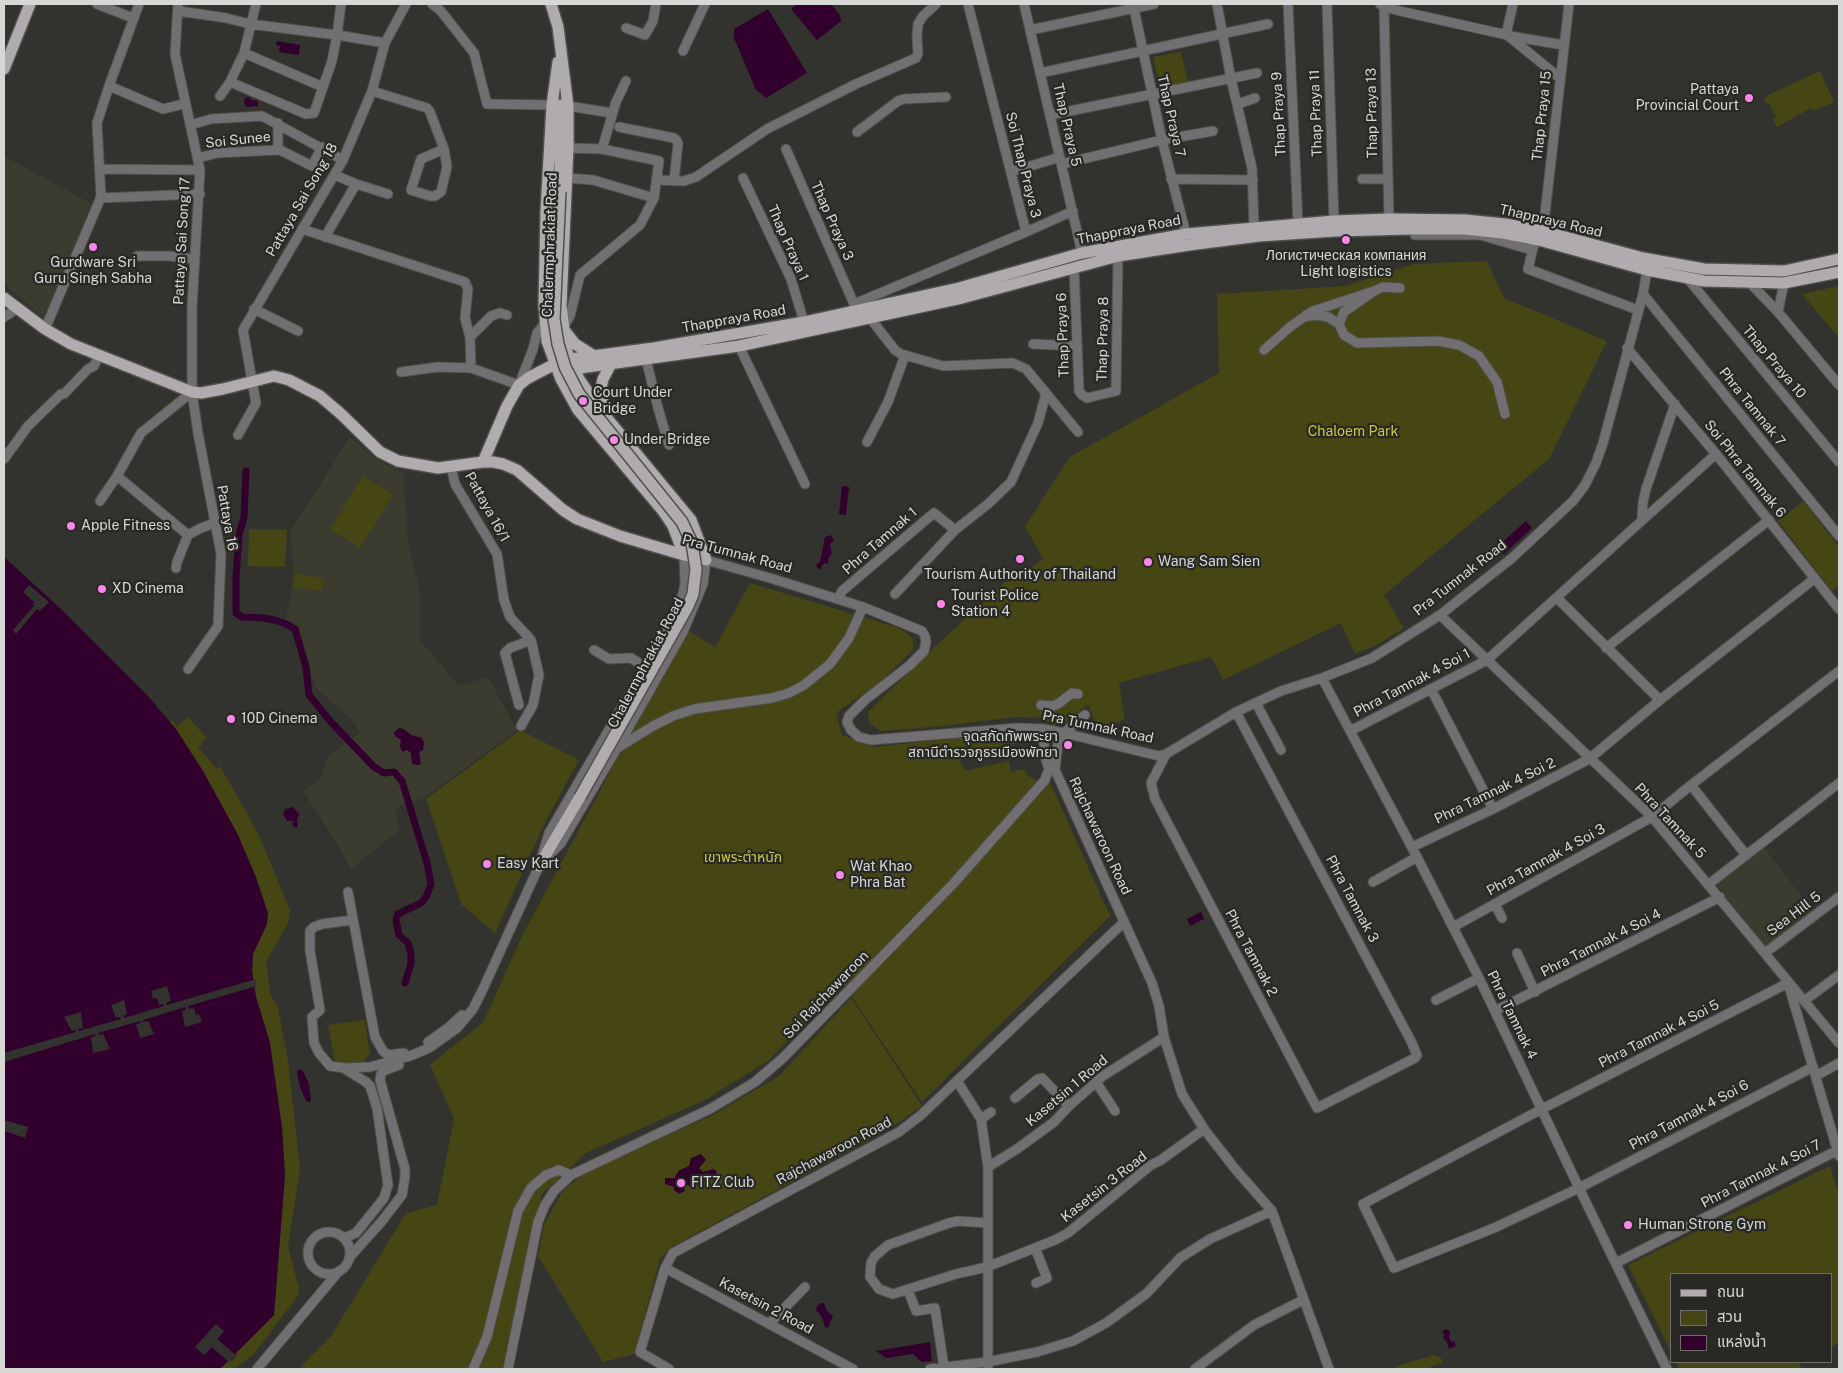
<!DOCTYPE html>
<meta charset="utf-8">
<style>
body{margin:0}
#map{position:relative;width:1843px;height:1373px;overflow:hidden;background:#32332e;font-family:"Public Sans","Noto Sans Thai",sans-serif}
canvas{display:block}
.frame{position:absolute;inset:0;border:5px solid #d7d8d5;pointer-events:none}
.legend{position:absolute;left:1670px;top:1273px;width:162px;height:90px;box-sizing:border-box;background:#282924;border:1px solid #6e6f6b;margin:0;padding:6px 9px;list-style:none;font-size:15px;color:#d7d8d5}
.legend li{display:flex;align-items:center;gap:10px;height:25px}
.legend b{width:25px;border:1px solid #6e6f6b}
</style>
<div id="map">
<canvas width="1843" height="1373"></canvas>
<div class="frame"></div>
<ul class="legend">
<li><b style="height:6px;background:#afabae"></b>ถนน</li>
<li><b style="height:14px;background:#454614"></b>สวน</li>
<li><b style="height:14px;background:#32002d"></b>แหล่งน้ำ</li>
</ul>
</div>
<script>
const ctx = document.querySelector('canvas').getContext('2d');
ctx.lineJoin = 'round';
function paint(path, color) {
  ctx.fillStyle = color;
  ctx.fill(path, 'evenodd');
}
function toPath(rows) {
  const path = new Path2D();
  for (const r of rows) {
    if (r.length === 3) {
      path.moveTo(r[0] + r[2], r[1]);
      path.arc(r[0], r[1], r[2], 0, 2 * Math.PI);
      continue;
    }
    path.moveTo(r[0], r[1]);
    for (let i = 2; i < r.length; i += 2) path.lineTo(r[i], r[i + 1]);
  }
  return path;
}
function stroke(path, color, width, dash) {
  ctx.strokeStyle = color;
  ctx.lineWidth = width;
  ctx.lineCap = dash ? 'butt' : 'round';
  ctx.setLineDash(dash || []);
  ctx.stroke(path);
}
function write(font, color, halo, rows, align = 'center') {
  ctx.font = font + ' "Public Sans","Noto Sans Thai",sans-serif';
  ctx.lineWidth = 4.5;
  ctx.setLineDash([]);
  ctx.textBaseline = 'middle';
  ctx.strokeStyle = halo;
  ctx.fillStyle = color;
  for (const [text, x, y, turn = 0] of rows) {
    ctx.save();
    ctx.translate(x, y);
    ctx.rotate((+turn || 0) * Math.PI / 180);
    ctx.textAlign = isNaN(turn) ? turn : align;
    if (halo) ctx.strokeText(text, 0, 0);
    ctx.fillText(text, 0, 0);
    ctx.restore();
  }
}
const built = toPath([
 [4,156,92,204,44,318,4,284],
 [350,437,371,455,404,474,408,542,420,591,420,640,459,686,488,677,517,730,424,798,395,808,400,829,351,870,337,843,303,791,323,776,323,771,329,756,360,732,351,719,316,688,297,626,286,619,292,587,321,591,323,578,294,573,290,532],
 [1764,847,1814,913,1766,950,1716,884]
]);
const green = toPath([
 [1181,52,1188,82,1160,88,1153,57],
 [1820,71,1834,102,1813,111,1811,108,1777,127,1773,119,1776,118,1769,103,1766,104,1764,99,1767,98,1766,96],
 [1487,261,1504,298,1607,341,1549,459,1384,595,1404,628,1377,645,1355,654,1341,623,1223,680,1211,657,1119,683,1125,719,1099,731,1088,704,1063,724,1053,725,1041,718,1016,717,943,726,880,731,869,722,868,712,940,642,1005,582,1014,580,1043,559,1025,526,1070,457,1219,373,1217,294,1346,286,1414,264],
 [1839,286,1839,338,1802,294],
 [363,476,393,495,360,548,330,529],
 [1803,501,1839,547,1839,572,1837,574,1839,577,1839,586,1832,591,1778,521],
 [249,529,287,530,285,567,248,566],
 [294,573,324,578,321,591,292,587],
 [750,583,899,628,913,638,913,650,879,683,836,713,842,735,874,747,1006,733,1022,735,1027,738,1024,742,970,754,960,760,965,771,1009,761,1011,772,1024,769,1028,776,1035,779,1042,791,1050,782,1110,916,922,1102,842,982,769,1060,705,1100,586,1153,542,1194,502,1369,298,1369,331,1336,406,1213,437,1205,454,1119,430,1064,483,1023,522,936,647,703,688,631,715,647],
 [188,717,207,738,198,747,217,769,220,766,258,833,290,910,288,923,266,962,271,996,278,1007,288,1061,300,1168,288,1247,299,1288,297,1297,254,1354,234,1369,220,1369,274,1315,285,1175,270,1043,256,997,252,971,253,954,266,926,238,835,203,771,170,722,172,720,177,727],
 [520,730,579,760,544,825,495,933,461,904,426,799],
 [851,998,922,1106,886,1131,671,1247,660,1259,634,1354,603,1362,538,1256,544,1225,562,1192,583,1174,713,1115,779,1076],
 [365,1020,370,1054,364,1061,342,1065,334,1059,328,1025],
 [1830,1166,1839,1195,1839,1343,1832,1346,1832,1274,1672,1274,1672,1354,1628,1265],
 [1435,1355,1441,1358,1443,1362,1426,1369,1397,1369,1396,1366],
 [1676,1362,1799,1362,1802,1369,1680,1369]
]);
const water = toPath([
 [797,4,831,4,840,15,841,21,817,40,791,9],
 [768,9,807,73,766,98,756,90,734,38,734,29],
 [277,41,300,45,299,55,279,52,280,46,276,45],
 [249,97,251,100,258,101,258,106,248,107,246,106,244,102,245,98],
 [842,486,849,487,846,515,839,514],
 [1526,521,1532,528,1504,554,1497,547],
 [831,535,834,541,830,544,832,554,829,557,828,564,824,563,820,570,816,566,818,563,820,562,825,537],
 [4,557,62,610,147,695,176,729,203,771,238,835,256,877,268,913,267,924,253,954,252,971,256,997,270,1043,282,1127,285,1175,274,1315,220,1369,4,1369],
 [399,728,404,729,411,735,422,738,424,743,423,750,419,752,421,764,418,765,412,764,411,753,407,750,402,752,400,746,401,740,395,736,394,732],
 [293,807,299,814,297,820,298,827,294,827,292,824,293,821,287,821,283,814,285,809],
 [1201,912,1204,919,1190,926,1187,919],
 [299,1069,303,1071,309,1084,311,1101,309,1102,307,1102,304,1097,300,1087,297,1073],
 [701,1154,706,1160,699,1168,703,1172,714,1169,717,1172,715,1175,712,1176,708,1173,705,1175,704,1182,700,1185,696,1182,693,1183,691,1186,683,1184,685,1191,679,1194,674,1190,674,1187,665,1184,665,1178,675,1178,678,1171,689,1166,691,1158],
 [821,1303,824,1303,827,1311,833,1316,828,1328,825,1327,822,1317,816,1310,817,1306],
 [1447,1329,1450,1332,1449,1337,1451,1342,1454,1341,1456,1346,1449,1349,1446,1340,1445,1341,1443,1337,1445,1336,1442,1331],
 [930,1342,932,1361,922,1362,913,1354,886,1358,876,1351]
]);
const pier = toPath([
 [29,585,49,602,40,611,37,609,16,634,13,630,34,606,33,604,34,602,23,592],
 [256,979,257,986,188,1006,189,1009,194,1008,196,1015,199,1014,202,1022,185,1027,182,1011,186,1010,185,1007,143,1020,143,1022,148,1021,154,1034,140,1038,136,1024,141,1023,140,1021,98,1033,99,1035,103,1034,110,1049,93,1053,91,1037,96,1036,95,1034,4,1062,4,1053,76,1032,75,1030,72,1031,64,1017,81,1012,83,1028,78,1029,79,1031,121,1019,120,1017,116,1018,111,1005,124,1000,127,1014,123,1016,124,1018,164,1006,163,1004,159,1005,157,998,153,999,151,991,167,986,171,1001,166,1003,167,1005],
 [4,1120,28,1127,25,1138,4,1131],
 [216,1324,224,1331,217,1339,237,1356,230,1363,212,1347,204,1355,195,1347]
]);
const canal = toPath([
 [246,471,244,518,239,534,236,577,236,613,242,617,264,618,274,620,286,624,295,629,306,667,309,695,331,722,374,767,384,773,394,772,402,781,427,863,431,884,426,897,421,903,398,914,396,920,399,935,408,943,411,954,411,964,405,983]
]);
const minor = toPath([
 [97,4,133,18],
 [178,4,175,54,200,170,192,308,192,392,198,433,221,554,218,626,188,669],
 [432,4,440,10,474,53,487,104,552,105],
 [1024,4,1082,253],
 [1133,4,1162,140,1186,234],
 [1217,4,1231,79,1252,168,1254,227],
 [1288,4,1298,223],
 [1327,4,1334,221],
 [1380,4,1384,7,1400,11,1507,35,1560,78],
 [1384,7,1389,219],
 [179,11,226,18,250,24,337,35,385,43],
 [626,28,645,35,653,21,656,4],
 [1030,30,1154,4],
 [1506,35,1513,4],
 [1510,36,1563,45],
 [683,51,705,4],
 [244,53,323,87],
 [1040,73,1268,24],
 [230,82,306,114,314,113,332,61,337,35,341,4],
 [109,86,163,109,184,104],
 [372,91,427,108,430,112,444,149,447,167,441,192,435,196,430,196,411,190,421,159,444,149],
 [220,96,230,82,244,53,256,4],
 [1238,104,1255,98],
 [568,106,612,113],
 [1050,115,1257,73],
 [278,123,278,149],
 [190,125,211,119,262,116,343,160],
 [619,127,674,138,677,141,678,144,674,180],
 [857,132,898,101,904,99,946,97],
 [278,149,312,166,322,147],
 [602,149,616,102,626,81],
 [786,149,854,304],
 [198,158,217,153,278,150,278,149],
 [1062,164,1162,140,1213,131],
 [100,169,200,170],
 [1011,172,1060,157],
 [335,175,356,184,388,194],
 [567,178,593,180,654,198],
 [743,178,791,279,804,322],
 [1171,179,1253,180],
 [1362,179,1387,179],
 [656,180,684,181,696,177,767,129,856,84,916,58,918,53,917,37,918,24,923,16,936,4],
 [100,198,200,194],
 [302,229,465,282,468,289,465,318,470,337,471,368,519,385,533,349,537,333,545,323],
 [1415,229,1415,235,1480,235,1532,250],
 [1543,231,1569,4],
 [1026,232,1073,211],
 [325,237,356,184],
 [1535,240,1528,269,1638,310],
 [137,256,169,256,194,259],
 [1074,267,1079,391,1082,395,1087,398,1116,391,1118,256],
 [1688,279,1839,462],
 [1750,283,1778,312,1839,385],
 [1400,288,1383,287,1374,291,1344,312,1339,324,1344,335,1357,343,1438,341,1459,345,1479,356,1497,382,1505,414],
 [1643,294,1839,536],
 [254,309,298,331],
 [856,311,854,304,1026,232,968,4],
 [1778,312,1784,283],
 [1306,315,1313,311,1371,292],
 [4,317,18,308],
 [563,328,570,316,580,275,640,225,654,198,659,161,602,149,568,148],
 [45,329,101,197,97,123,109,86,139,4],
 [470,337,491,316,500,313,507,315],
 [1033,344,1077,346],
 [739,346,805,484],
 [1627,348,1716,454,1839,609],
 [1264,350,1290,327,1304,317,1316,315,1328,317,1339,324],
 [646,359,658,408,669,445],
 [401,372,438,367,471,368],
 [1046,393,1078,432],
 [238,435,256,403,243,330,343,160,372,91,385,43,406,4],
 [867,442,888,402,905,355],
 [4,459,28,426,61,394,64,394,88,369,94,366,99,356],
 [451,467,455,484,497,554,504,600,510,617,531,640,539,675,533,705,521,726],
 [117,476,188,535,201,528,215,523],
 [100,501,117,476,141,433,192,392],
 [1642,519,1643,502,1646,489,1675,404],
 [176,568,177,562,188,535],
 [895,594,955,530],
 [1557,598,1660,700],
 [838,599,842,591,934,513,955,530,988,504,1011,482,1038,423,1046,393,1026,369,1013,363,943,366,901,354,895,350,870,318],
 [1440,615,1652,817,1839,1043],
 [1606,648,1769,520],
 [594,650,609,659,631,658,645,667],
 [1322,678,1417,857,1479,978,1579,1188,1667,1369],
 [1431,689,1493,809],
 [1256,703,1281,750],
 [519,705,505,653,510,648,531,640],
 [1041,705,1052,706,1058,704,1072,693,1078,694],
 [1043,729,1045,757,1049,769],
 [1350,731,1487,660,1716,454],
 [619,747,653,726,673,716,694,709,772,698,789,693,804,685,830,664,849,638,863,607],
 [1166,754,1151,783,1155,799,1317,1108,1415,1058,1417,1055,1411,1041,1236,712],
 [1049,769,1055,770,1152,983,1159,1006,1164,1037,1182,1094,1204,1129,1236,1170,1272,1211,1329,1369],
 [1055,770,1058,743,1064,733,1085,715],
 [1691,785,1746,855],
 [1412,847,1493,809,1589,759,1660,700,1814,579],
 [549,855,561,843,617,748,683,632,703,584,706,560,770,578,863,607,922,631,925,636,926,642,924,651,910,665,865,700,849,716,847,722,851,730,859,737,871,740,1018,728,1043,729,1064,733,1159,756,1166,754,1236,712,1281,691,1322,678,1372,658,1440,615,1512,558,1573,501,1585,485,1596,463,1603,443,1643,294,1648,264],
 [1373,882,1417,857],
 [1709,884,1839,783],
 [348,892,375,1037,383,1051,388,1055,404,1053],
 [1495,904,1502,918],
 [353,920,322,924,314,927,310,931,310,951,320,1010,312,1017,314,1043,319,1053,330,1066,345,1068,370,1067,410,1056,429,1048,457,1028,473,1009,483,989,539,866,549,833,672,621,683,594,685,583,684,555],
 [1453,927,1652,817,1691,785,1839,671],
 [1517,953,1535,992],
 [1765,953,1839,897],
 [1436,1000,1479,978],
 [1804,1001,1839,975],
 [1495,1011,1720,897],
 [428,1042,448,1028,462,1015],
 [1813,1067,1579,1188,1494,1228,1394,1268,1363,1204,1542,1109,1788,983,1839,1156],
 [1816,1076,1839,1063],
 [957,1081,981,1119,988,1167,988,1369],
 [1096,1082,1115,1111],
 [1015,1098,1038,1079,1042,1078,1069,1106],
 [981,1119,991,1112],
 [988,1167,1017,1149,1054,1122,1069,1106,1103,1076,1164,1037],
 [987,1223,958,1221,949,1223,888,1245,875,1256,871,1263,870,1277,879,1289,893,1294,956,1274,987,1267,1055,1240,1068,1233,1151,1165,1161,1160,1204,1129],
 [329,1253,21],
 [344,1238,356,1233,384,1198,388,1185,377,1108,370,1086,366,1082,345,1069],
 [1035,1248,1047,1278,1036,1283],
 [349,1258,382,1221,402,1195,405,1177,405,1169,380,1080,381,1074,383,1071,399,1065],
 [1616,1263,1838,1150],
 [665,1268,853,1369],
 [908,1290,916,1311,935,1308,944,1367],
 [769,1324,805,1287],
 [257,1369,339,1271],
 [473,1369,487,1337,518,1211,531,1188,546,1175,559,1170,571,1175],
 [508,1369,538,1222,545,1205,554,1191,571,1175,710,1109,755,1082,783,1058,953,884,1045,780,1049,769],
 [669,1369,640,1352,665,1268,673,1253,899,1132,921,1115,1124,922],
 [930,1369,987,1362,1037,1352,1073,1341,1106,1323,1146,1294,1180,1258,1210,1239,1272,1211],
 [1195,1369,1254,1325,1303,1300]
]);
const major = toPath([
 [558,62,552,105,546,211,544,305,547,341,561,379,578,410,663,511,673,526,684,555],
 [4,69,30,4],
 [560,179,560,105],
 [4,298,45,329,71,344,192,392,201,393,223,389,274,376,289,380,320,396,341,414,380,452,398,461,438,468,483,462,493,462,503,464,517,470,563,510,577,519,620,536,684,555,706,560,691,520,601,411,579,379,567,352,561,306,568,148,568,106,558,27,551,4],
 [564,330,575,344,594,356],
 [558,371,739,346,962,298,1118,256,1189,245,1259,236,1335,231,1410,229,1465,229,1503,233,1539,240,1647,270,1704,281,1784,283,1839,272],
 [604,412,601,388,603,379,611,364],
 [483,462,507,406,519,385,528,378,555,364,570,359,654,348,804,322,959,288,1082,253,1186,234,1334,221,1389,219,1465,220,1505,224,1543,231,1643,258,1704,269,1784,271,1839,259],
 [539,866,580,797]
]);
const majorBridge = toPath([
 [560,192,554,319,558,344,565,367,579,394,592,410,682,522,692,543,696,569,693,594,688,606,580,797]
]);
const markers = [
 [1749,98,5,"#f987e8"],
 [1346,240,5,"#f987e8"],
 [93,247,5,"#f987e8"],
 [583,401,5,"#f987e8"],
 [614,440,5,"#f987e8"],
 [71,526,5,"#f987e8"],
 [1020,559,5,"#f987e8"],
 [1148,562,5,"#f987e8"],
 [102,589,5,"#f987e8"],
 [941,604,5,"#f987e8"],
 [231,719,5,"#f987e8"],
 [1068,745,5,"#f987e8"],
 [487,864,5,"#f987e8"],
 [840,875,5,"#f987e8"],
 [681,1183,5,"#f987e8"],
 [1628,1225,5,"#f987e8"]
];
const poiNames = [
 ["Pattaya",1739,90,"right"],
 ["Provincial Court",1739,106,"right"],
 ["Логистическая компания",1346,256,"center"],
 ["Light logistics",1346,272,"center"],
 ["Gurdware Sri",93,263,"center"],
 ["Guru Singh Sabha",93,279,"center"],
 ["Court Under",593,393],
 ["Bridge",593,409],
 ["Under Bridge",624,440],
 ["Apple Fitness",81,526],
 ["Wang Sam Sien",1158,562],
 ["Tourism Authority of Thailand",1020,575,"center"],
 ["XD Cinema",112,589],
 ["Tourist Police",951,596],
 ["Station 4",951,612],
 ["10D Cinema",241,719],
 ["จุดสกัดทัพพระยา",1058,737,"right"],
 ["สถานีตำรวจภูธรเมืองพัทยา",1058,753,"right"],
 ["Easy Kart",497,864],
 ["Wat Khao",850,867],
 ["Phra Bat",850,883],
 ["FITZ Club",691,1183],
 ["Human Strong Gym",1638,1225]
];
const streetNames = [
 ["Thap Praya 11",1316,113,-92],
 ["Thap Praya 13",1372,113,-91],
 ["Thap Praya 9",1279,114,-93],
 ["Thap Praya 7",1171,116,77],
 ["Thap Praya 15",1542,116,-84],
 ["Thap Praya 5",1067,125,77],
 ["Soi Sunee",238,140,-6],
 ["Soi Thap Praya 3",1023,165,76],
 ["Pattaya Sai Song 18",302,200,-60],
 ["Thap Praya 3",832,221,66],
 ["Thappraya Road",1551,221,13],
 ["Thappraya Road",1129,230,-11],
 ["Pattaya Sai Song 17",182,241,-87],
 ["Thap Praya 1",788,243,66],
 ["Chalermphrakiat Road",550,245,-88],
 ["Thappraya Road",734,319,-10],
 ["Thap Praya 6",1063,335,-92],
 ["Thap Praya 8",1103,339,-89],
 ["Thap Praya 10",1774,362,50],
 ["Phra Tamnak 7",1752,407,51],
 ["Soi Phra Tamnak 6",1745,469,51],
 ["Pattaya 16/1",487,507,61],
 ["Pattaya 16",227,518,80],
 ["Phra Tamnak 1",880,541,-41],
 ["Pra Tumnak Road",737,554,15],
 ["Pra Tumnak Road",1460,578,-38],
 ["Chalermphrakiat Road",646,663,-62],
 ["Phra Tamnak 4 Soi 1",1412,683,-28],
 ["Pra Tumnak Road",1098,727,12],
 ["Phra Tamnak 4 Soi 2",1495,791,-26],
 ["Phra Tamnak 5",1670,821,47],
 ["Rajchawaroon Road",1100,836,65],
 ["Phra Tamnak 4 Soi 3",1546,860,-29],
 ["Phra Tamnak 3",1352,899,62],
 ["Sea Hill 5",1794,914,-37],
 ["Phra Tamnak 4 Soi 4",1601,943,-27],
 ["Phra Tamnak 2",1251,953,62],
 ["Soi Rajchawaroon",826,995,-46],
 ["Phra Tamnak 4",1512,1015,64],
 ["Phra Tamnak 4 Soi 5",1659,1034,-27],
 ["Kasetsin 1 Road",1067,1091,-40],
 ["Phra Tamnak 4 Soi 6",1689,1115,-28],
 ["Rajchawaroon Road",834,1151,-28],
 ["Phra Tamnak 4 Soi 7",1761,1174,-27],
 ["Kasetsin 3 Road",1104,1187,-38],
 ["Kasetsin 2 Road",766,1306,28]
];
const parkNames = [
 ["Chaloem Park",1353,432],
 ["เขาพระตำหนัก",743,858]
];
paint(built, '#3b3b30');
paint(green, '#454614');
paint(water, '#32002d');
paint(pier, '#32332e');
stroke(canal, '#32002d', 7);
stroke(minor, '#50514c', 11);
stroke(major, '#50514c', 14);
stroke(minor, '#716f71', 9);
stroke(major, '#afabae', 11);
stroke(majorBridge, '#50514c', 14, []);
stroke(majorBridge, '#afabae', 11);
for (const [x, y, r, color] of markers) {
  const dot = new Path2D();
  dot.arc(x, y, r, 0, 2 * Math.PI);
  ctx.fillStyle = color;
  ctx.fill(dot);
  stroke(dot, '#282924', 2);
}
write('14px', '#d7d8d5', '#282924', poiNames, 'left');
write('14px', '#d7d8d5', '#282924', streetNames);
write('14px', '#c8c93b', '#282924', parkNames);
</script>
